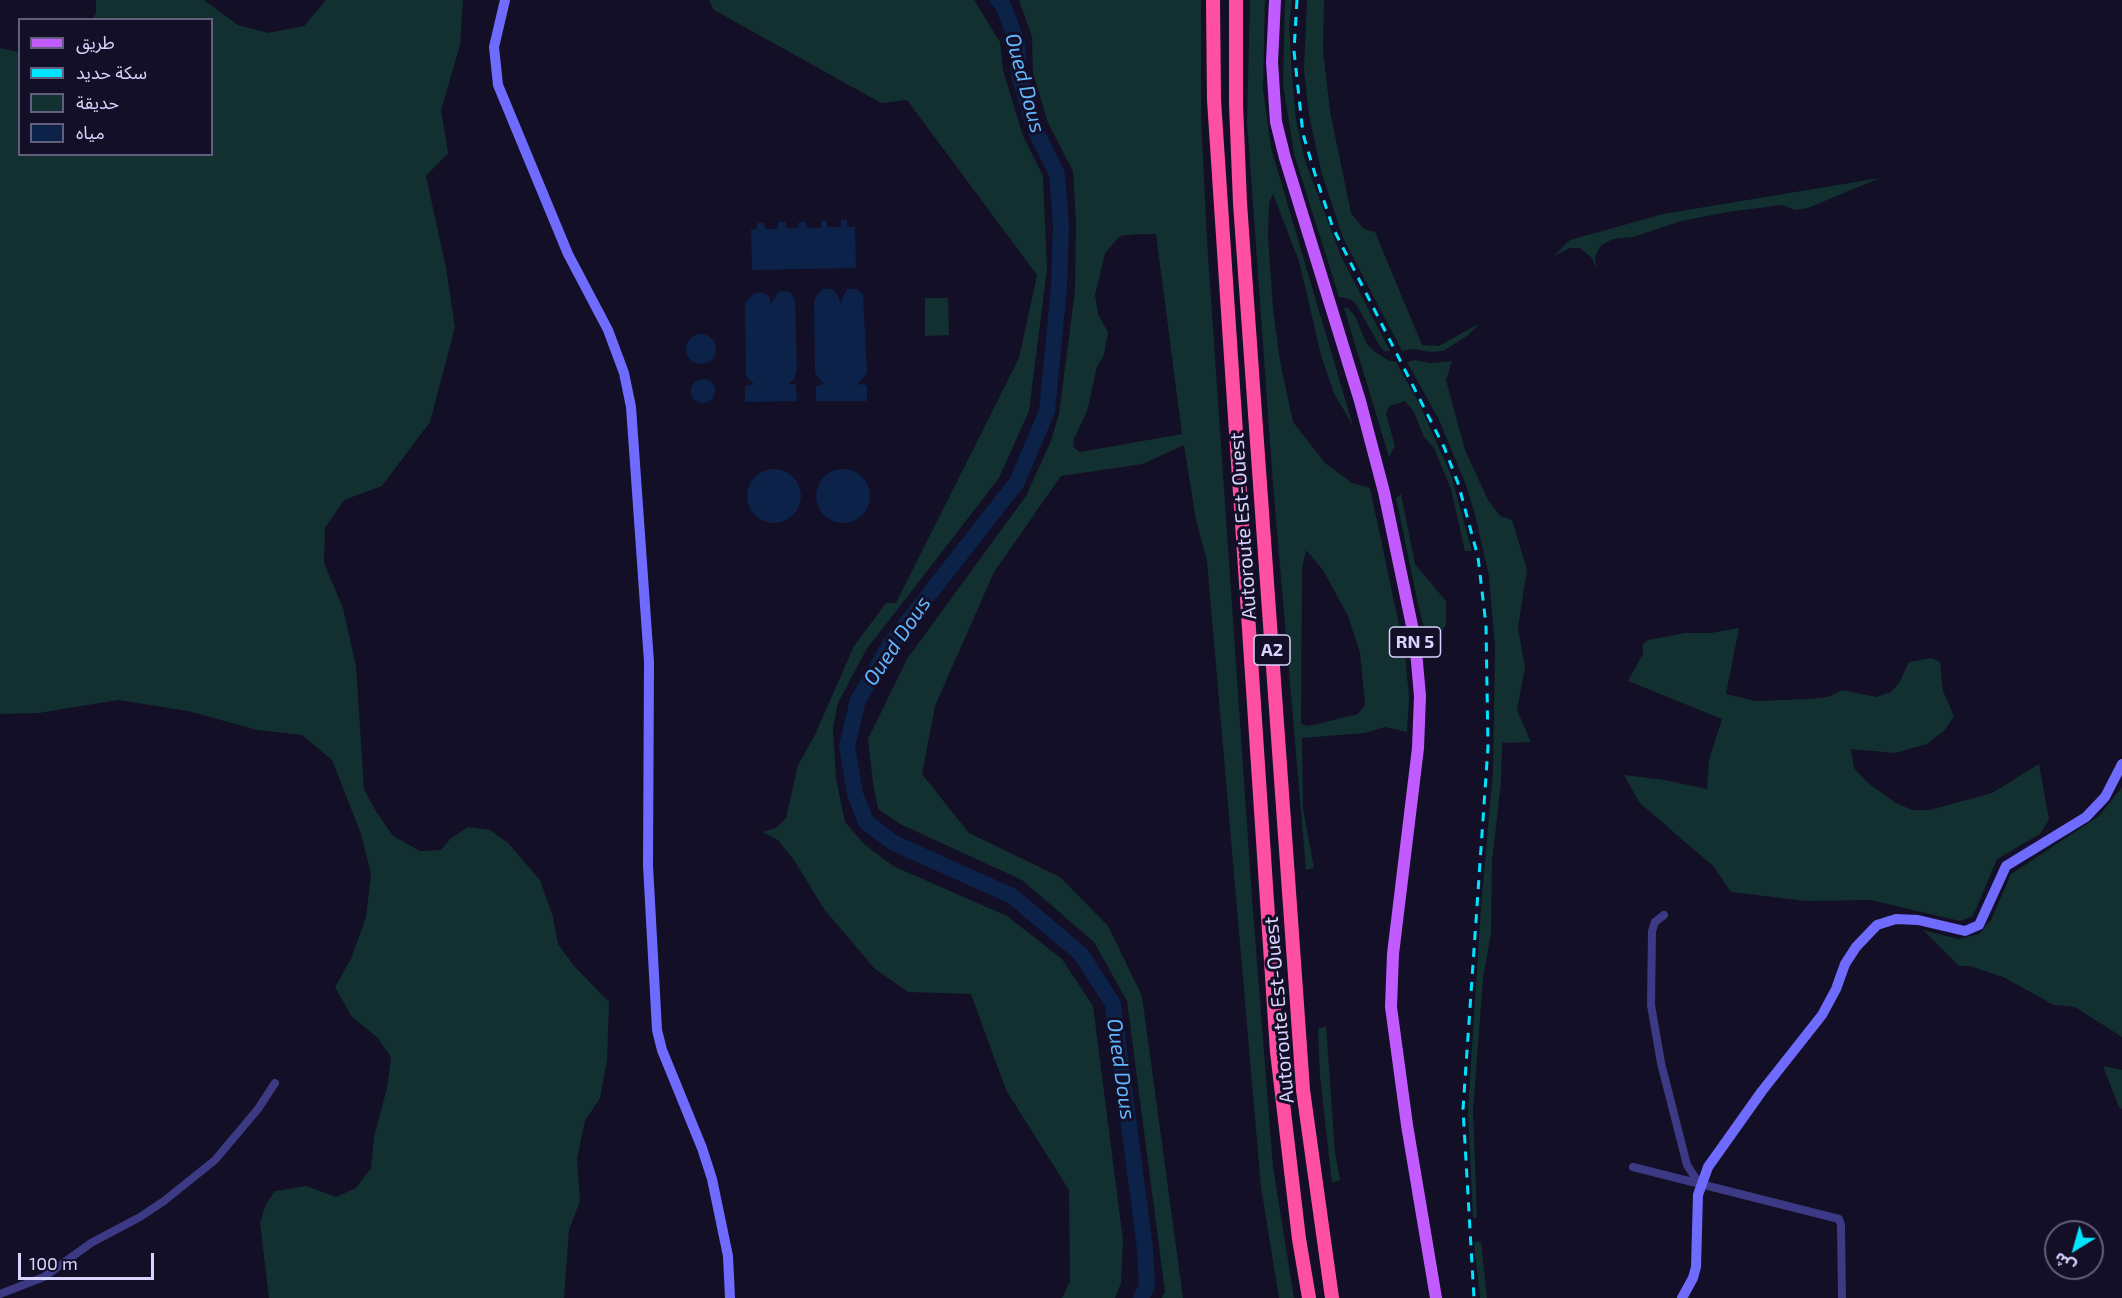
<!DOCTYPE html>
<meta charset="utf-8">
<style>
body{margin:0}
#map{position:relative;width:2122px;height:1298px;overflow:hidden;background:#130f26;font-family:"Exo 2","Noto Sans Arabic",sans-serif}
canvas{display:block}
.legend{position:absolute;left:18px;top:18px;width:195px;height:138px;box-sizing:border-box;background:#130f26;border:2px solid #625e7d;margin:0;padding:8px 10px;list-style:none;font-size:18px;color:#d9d4ff}
.legend li{display:flex;align-items:center;gap:12px;height:30px}
.legend b{width:30px;border:2px solid #625e7d}
.north{position:absolute;left:2044px;top:1220px;width:60px;height:60px;box-sizing:border-box;background:#130f26;border:2px solid #625e7d;border-radius:50%;rotate:217deg;font-size:16px;font-weight:700;line-height:24px;text-align:center;color:#d9d4ff}
.north::after{content:'';display:block;margin:auto;width:21px;height:27px;background:#00e5ff;clip-path:polygon(50% 0,100% 100%,50% 72%,0 100%)}
.scale{position:absolute;left:18px;top:1253px;width:136px;height:27px;box-sizing:border-box;border:3px solid #d9d4ff;border-top:0;padding-left:8px;font-size:18px;line-height:21px;white-space:nowrap;color:#d9d4ff;-webkit-text-stroke:4px #130f26;paint-order:stroke}
</style>
<div id="map">
<canvas width="2122" height="1298"></canvas>
<ul class="legend">
<li><b style="height:8px;background:#c25bff"></b>طريق</li>
<li><b style="height:8px;background:#00e5ff"></b>سكة حديد</li>
<li><b style="height:16px;background:#12302f"></b>حديقة</li>
<li><b style="height:16px;background:#0c2248"></b>مياه</li>
</ul>
<div class="north">ش</div>
<div class="scale">100 m</div>
</div>
<script>
const ctx = document.querySelector('canvas').getContext('2d');
ctx.lineJoin = 'round';
function paint(path, color) {
  ctx.fillStyle = color;
  ctx.fill(path, 'evenodd');
}
function toPath(rows) {
  const path = new Path2D();
  for (const r of rows) {
    if (r.length === 3) {
      path.moveTo(r[0] + r[2], r[1]);
      path.arc(r[0], r[1], r[2], 0, 2 * Math.PI);
      continue;
    }
    path.moveTo(r[0], r[1]);
    for (let i = 2; i < r.length; i += 2) path.lineTo(r[i], r[i + 1]);
  }
  return path;
}
function stroke(path, color, width, dash) {
  ctx.strokeStyle = color;
  ctx.lineWidth = width;
  ctx.lineCap = dash ? 'butt' : 'round';
  ctx.setLineDash(dash || []);
  ctx.stroke(path);
}
function write(font, color, halo, rows, align = 'center') {
  ctx.font = font + ' "Exo 2",sans-serif';
  ctx.lineWidth = 6;
  ctx.setLineDash([]);
  ctx.textBaseline = 'middle';
  ctx.strokeStyle = halo;
  ctx.fillStyle = color;
  for (const [text, x, y, turn = 0] of rows) {
    ctx.save();
    ctx.translate(x, y);
    ctx.rotate((+turn || 0) * Math.PI / 180);
    ctx.textAlign = isNaN(turn) ? turn : align;
    if (halo) ctx.strokeText(text, 0, 0);
    ctx.fillText(text, 0, 0);
    ctx.restore();
  }
}
const green = toPath([
 [96,0,204,0,238,25,268,33,304,26,326,0,463,0,460,45,441,110,448,153,426,176,446,268,455,327,430,422,382,486,344,500,325,528,324,563,343,608,356,666,364,789,375,810,393,836,420,851,441,850,451,838,468,827,490,830,508,843,540,880,553,917,558,944,574,966,609,1002,607,1060,600,1098,585,1121,577,1159,580,1201,569,1230,564,1298,269,1298,260,1223,266,1204,275,1191,306,1186,336,1197,356,1188,371,1168,374,1137,387,1088,391,1057,377,1037,352,1017,335,987,351,959,366,917,371,874,361,834,332,760,302,735,257,730,188,711,118,700,39,713,0,714,0,48,19,52,20,154,212,154,212,20,92,19,96,13],
 [709,0,974,0,1000,42,1003,70,1023,136,1043,176,1047,269,1029,411,999,478,866,650,838,703,833,728,836,779,845,822,864,844,893,866,1007,916,1062,959,1093,1006,1123,1240,1121,1283,1115,1298,1062,1298,1070,1281,1069,1190,1006,1090,971,994,908,992,874,968,824,909,794,860,778,840,762,832,776,828,786,818,798,765,814,737,854,646,886,603,896,603,1019,358,1037,275,907,100,881,103,714,10],
 [1019,0,1201,0,1201,116,1207,240,1252,898,1273,1167,1294,1298,1279,1298,1261,1187,1207,561,1196,520,1184,445,1143,464,1061,476,994,572,935,706,922,774,969,833,1060,877,1108,926,1142,996,1183,1298,1162,1298,1165,1292,1127,1001,1094,942,1022,880,900,824,878,809,873,783,868,739,907,659,1026,496,1051,441,1059,414,1075,290,1076,222,1073,171,1048,123,1033,73,1032,37],
 [1138,234,1156,234,1182,434,1080,452,1073,447,1074,439,1087,411,1097,367,1104,355,1108,332,1098,314,1095,295,1105,253,1120,236],
 [1250,0,1265,0,1263,89,1271,148,1353,426,1334,393,1322,359,1299,261,1273,194,1269,203,1268,236,1273,309,1280,361,1293,422,1325,463,1352,483,1370,488,1405,653,1409,698,1407,732,1385,727,1365,733,1302,738,1303,808,1314,868,1306,870,1273,484,1251,176,1247,123],
 [1306,550,1323,570,1348,616,1360,653,1365,704,1358,714,1309,726,1301,724,1302,569],
 [1285,0,1292,0,1289,27,1292,74,1296,120,1305,161,1341,256,1390,351,1384,351,1379,345,1356,304,1350,299,1339,297,1294,154,1283,84],
 [1307,0,1324,0,1323,51,1330,111,1351,213,1364,229,1375,232,1422,345,1439,346,1480,323,1467,336,1443,351,1432,352,1413,349,1402,351,1343,238,1321,171,1309,115,1304,70],
 [1880,178,1808,208,1795,210,1782,205,1728,212,1681,221,1633,237,1613,239,1601,245,1595,256,1596,268,1592,258,1580,248,1570,248,1554,256,1570,240,1663,214],
 [925,298,948,298,949,335,925,336],
 [1344,308,1348,308,1355,316,1366,343,1374,351,1389,361,1396,362,1419,403,1451,475,1472,551,1465,551,1451,489,1434,448,1424,437,1414,412,1405,401,1389,406,1386,414,1395,446,1389,457],
 [1415,360,1430,363,1452,361,1446,380,1465,450,1488,500,1500,516,1512,520,1527,570,1518,628,1525,668,1517,710,1531,742,1502,743,1501,782,1492,861,1491,933,1483,979,1473,1111,1477,1218,1473,1218,1468,1111,1481,907,1493,771,1495,647,1489,576,1475,515,1466,485,1439,420,1407,362],
 [1401,494,1415,564,1446,601,1446,624,1437,641,1432,642,1426,637,1417,599,1396,498],
 [1739,628,1726,694,1756,701,1810,699,1828,697,1842,690,1876,697,1891,692,1899,683,1909,662,1932,658,1940,662,1943,691,1954,716,1945,730,1927,744,1895,753,1851,749,1854,768,1868,783,1896,803,1912,810,1930,810,1992,793,2039,764,2049,819,2040,834,1997,859,1973,916,1960,921,1871,900,1806,901,1731,892,1714,867,1639,802,1624,775,1665,780,1707,789,1709,760,1722,719,1628,681,1643,654,1643,644,1648,640,1686,633,1711,633],
 [2122,787,2122,1037,2075,1007,2054,1005,2003,977,1970,966,1959,966,1923,930,1958,939,1979,934,1991,920,2011,874,2099,816],
 [1326,1026,1335,1153,1340,1180,1332,1183,1320,1076,1318,1029],
 [2103,1066,2122,1070,2122,1109,2119,1107],
 [1474,1242,1481,1242,1487,1298,1480,1298]
]);
const water = toPath([
 [841,220,847,220,848,227,855,227,856,268,752,270,751,229,757,229,757,223,764,223,765,229,778,229,778,222,786,222,786,228,798,228,799,222,806,222,807,228,821,228,821,221,827,221,827,227,841,227],
 [823,289,832,289,838,295,840,303,847,289,856,289,863,294,867,373,858,384,867,385,867,401,816,401,816,386,824,384,815,373,814,303,816,296],
 [779,291,790,292,795,300,797,370,794,379,788,384,796,384,797,401,745,402,745,386,754,384,746,376,745,303,754,293,762,292,769,296,771,304],
 [701,349,15],
 [703,391,12],
 [774,496,27],
 [843,496,27]
]);
const river = toPath([
 [998,0,1003,5,1017,42,1019,75,1036,132,1057,174,1061,225,1059,287,1047,411,1017,482,891,643,858,700,847,746,855,794,866,822,894,843,1012,896,1081,954,1113,1004,1145,1248,1147,1286,1141,1298]
]);
const street = toPath([
 [1664,915,1655,922,1652,931,1651,1005,1661,1063,1687,1165,1700,1185],
 [1633,1167,1839,1219,1841,1225,1842,1298],
 [0,1294,44,1277,91,1243,140,1217,164,1201,215,1160,258,1109,275,1083]
]);
const secondary = toPath([
 [505,0,494,47,498,85,568,254,608,330,624,373,631,407,649,662,648,865,657,1030,662,1050,702,1148,712,1179,728,1256,730,1298],
 [1682,1298,1693,1278,1696,1267,1698,1195,1708,1167,1762,1091,1822,1015,1836,989,1845,964,1856,947,1877,925,1896,919,1918,920,1965,931,1979,925,2006,866,2086,817,2105,797,2122,764]
]);
const primary = toPath([
 [1275,0,1272,62,1276,122,1285,158,1360,401,1384,492,1415,640,1420,696,1418,748,1393,954,1391,1007,1407,1125,1436,1298]
]);
const highway = toPath([
 [1213,0,1214,100,1277,1052,1299,1239,1309,1298],
 [1236,0,1236,104,1240,203,1296,990,1303,1090,1332,1298]
]);
const rail = toPath([
 [1297,0,1294,51,1303,134,1315,174,1333,228,1444,447,1458,483,1478,557,1486,625,1488,747,1463,1109,1474,1298]
]);
const shields = [
 [1415,642,51],
 [1272,650,36]
];
const shieldNames = [
 ["RN 5",1415,642],
 ["A2",1272,650]
];
const streetNames = [
 ["Autoroute Est-Ouest",1243,526,-94],
 ["Autoroute Est-Ouest",1279,1010,-95]
];
const waterNames = [
 ["Oued Dous",1025,83,75],
 ["Oued Dous",897,641,-56],
 ["Oued Dous",1121,1069,82]
];
paint(green, '#12302f');
paint(water, '#0c2248');
stroke(river, '#0c2248', 16);
stroke(street, '#3d3a85', 8);
stroke(secondary, '#6f6bff', 10);
stroke(primary, '#c25bff', 12);
stroke(highway, '#ff4fa3', 14);
stroke(rail, '#00e5ff', 3, [9, 8]);
for (const [x, y, w] of shields) {
  const box = new Path2D();
  box.roundRect(x - w / 2, y - 15, w, 30, 4.5);
  ctx.fillStyle = '#130f26';
  ctx.fill(box);
  stroke(box, '#d9d4ff', 1.5);
}
write('bold 18px', '#d9d4ff', null, shieldNames);
write('20px', '#d9d4ff', '#130f26', streetNames);
write('italic 21px', '#62b6ff', '#130f26', waterNames);
</script>
